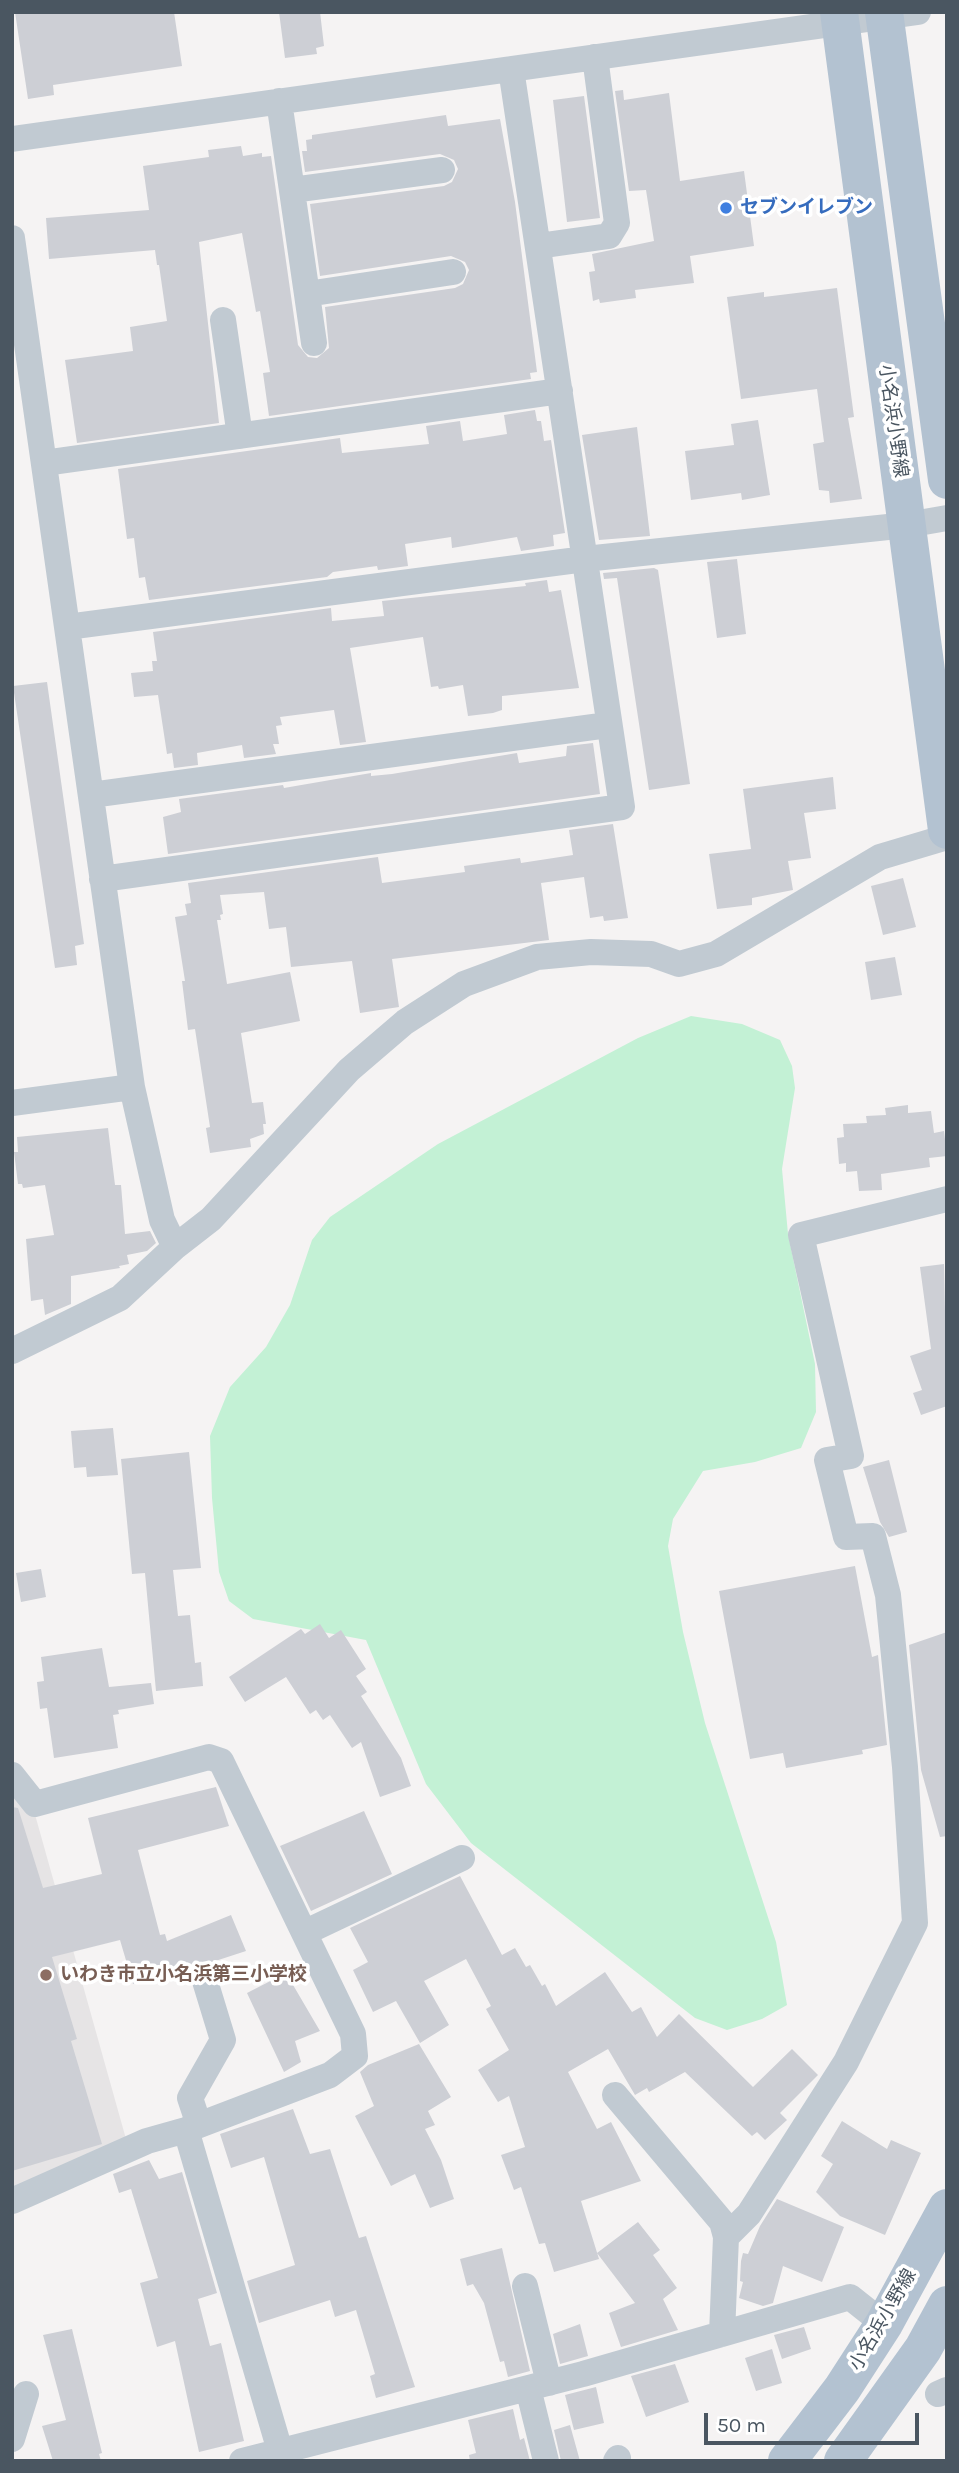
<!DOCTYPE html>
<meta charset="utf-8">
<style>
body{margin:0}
#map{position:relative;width:959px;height:2473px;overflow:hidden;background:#f5f3f3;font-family:Karla,sans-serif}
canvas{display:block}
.frame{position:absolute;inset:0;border:14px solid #4a5661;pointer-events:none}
.scale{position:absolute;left:704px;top:2413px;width:215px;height:32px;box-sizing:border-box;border:4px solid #4a5661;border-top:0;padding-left:9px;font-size:21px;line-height:24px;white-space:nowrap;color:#4a5661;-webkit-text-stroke:5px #fff;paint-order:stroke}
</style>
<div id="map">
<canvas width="959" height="2473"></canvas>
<div class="frame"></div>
<div class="scale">50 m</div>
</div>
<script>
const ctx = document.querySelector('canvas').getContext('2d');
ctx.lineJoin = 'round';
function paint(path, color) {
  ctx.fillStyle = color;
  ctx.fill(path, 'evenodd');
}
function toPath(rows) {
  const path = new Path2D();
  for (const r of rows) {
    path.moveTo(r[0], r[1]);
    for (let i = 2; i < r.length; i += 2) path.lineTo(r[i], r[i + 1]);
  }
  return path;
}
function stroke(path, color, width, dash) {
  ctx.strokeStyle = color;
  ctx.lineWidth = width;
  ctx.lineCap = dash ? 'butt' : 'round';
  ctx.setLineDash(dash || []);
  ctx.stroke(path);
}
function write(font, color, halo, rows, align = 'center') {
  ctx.font = font + ' Karla,"Noto Sans JP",sans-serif';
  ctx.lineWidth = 7;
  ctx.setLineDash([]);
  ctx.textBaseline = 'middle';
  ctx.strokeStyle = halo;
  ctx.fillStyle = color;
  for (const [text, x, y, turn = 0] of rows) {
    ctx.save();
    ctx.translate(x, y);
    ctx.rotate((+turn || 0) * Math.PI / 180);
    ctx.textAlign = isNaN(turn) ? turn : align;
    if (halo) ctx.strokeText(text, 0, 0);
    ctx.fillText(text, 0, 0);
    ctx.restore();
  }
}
const education = toPath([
 [12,1783,34,1811,126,2139,12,2191]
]);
const green = toPath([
 [691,1016,742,1024,780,1040,792,1066,795,1088,782,1169,788,1234,815,1364,816,1412,801,1448,755,1462,703,1471,673,1519,668,1546,683,1632,705,1723,776,1942,787,2005,762,2019,727,2030,695,2018,471,1843,426,1784,366,1640,253,1619,229,1601,219,1572,212,1498,210,1436,230,1387,266,1347,290,1305,312,1240,330,1217,438,1144,638,1038]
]);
const building = toPath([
 [15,12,174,12,182,66,53,85,54,95,28,99],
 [279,12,320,12,324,46,316,48,317,54,285,58],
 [623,90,624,100,669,93,680,181,744,171,754,246,690,256,694,283,635,290,636,298,600,303,599,299,593,301,589,272,595,271,592,254,654,241,646,190,629,191,615,91],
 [584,96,600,218,567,222,553,100],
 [446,115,448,126,500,119,515,202,537,372,530,373,531,379,269,416,263,373,270,372,260,311,256,312,242,233,199,242,219,423,77,443,65,360,133,351,130,327,167,321,159,265,157,265,155,250,49,259,46,218,149,210,143,166,209,157,208,150,241,146,243,156,262,153,262,157,271,156,298,345,308,357,317,358,329,348,325,307,455,288,463,284,469,270,465,262,451,256,320,276,310,204,444,186,452,182,458,169,454,160,440,154,305,172,302,151,307,151,306,140,312,139,312,135],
 [837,288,854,417,848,418,862,499,830,503,829,491,819,490,813,444,824,442,817,389,741,399,727,297,764,292,764,297],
 [535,410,537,421,541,421,544,441,551,440,565,533,553,535,554,546,521,551,517,537,452,548,451,537,405,544,408,566,378,570,377,566,333,572,327,577,149,600,145,577,139,578,134,538,127,539,118,469,340,438,342,453,429,444,426,426,460,421,463,441,507,434,504,415],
 [758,420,770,495,742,500,741,493,691,500,685,451,734,445,731,424],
 [637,427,650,536,599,540,582,435],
 [737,559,746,634,717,638,707,562],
 [654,568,658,570,690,784,649,790,617,578,604,579,603,573],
 [547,580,549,592,561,590,579,688,502,696,502,710,493,713,468,716,463,685,439,689,438,686,431,687,423,637,350,648,366,742,340,745,334,710,280,717,282,725,276,726,279,744,273,744,276,754,244,758,242,745,197,753,198,765,174,768,172,753,167,754,158,695,134,697,131,673,153,671,152,661,157,661,153,632,331,608,332,621,384,616,382,601,526,586,525,583],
 [47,682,84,944,75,946,77,965,55,968,13,686],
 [593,743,600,794,168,854,163,817,181,812,179,799,283,785,284,788,371,773,371,776,392,774,517,753,519,763,566,756,567,746],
 [833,777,836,809,804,813,811,858,788,861,793,890,752,898,752,905,717,909,709,854,751,849,743,789],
 [613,824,628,918,604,921,603,916,590,918,584,877,541,883,549,940,392,959,399,1007,360,1013,352,961,291,967,286,927,269,929,264,892,220,895,223,914,220,915,221,920,217,920,227,984,290,972,300,1021,241,1033,252,1103,263,1102,266,1124,263,1124,264,1134,250,1139,251,1147,210,1153,206,1128,210,1127,195,1029,188,1030,182,981,185,981,175,917,187,915,185,904,191,903,188,883,378,857,382,883,465,872,464,866,520,858,521,863,573,855,569,830],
 [903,878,916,927,883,935,871,886],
 [895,957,902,995,871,1000,865,962],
 [908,1105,908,1113,931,1111,934,1133,944,1131,947,1156,929,1158,930,1167,881,1174,882,1190,859,1191,857,1171,846,1172,846,1163,839,1164,837,1138,844,1137,843,1124,867,1123,866,1116,886,1115,885,1108],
 [108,1128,115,1185,121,1185,125,1234,150,1231,156,1243,147,1251,127,1255,129,1264,119,1266,120,1268,71,1276,71,1304,45,1315,43,1299,31,1301,26,1239,54,1235,45,1185,23,1188,22,1184,18,1184,14,1152,18,1152,17,1137],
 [944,1264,947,1406,921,1415,913,1393,922,1390,910,1356,931,1349,920,1267],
 [113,1428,118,1475,87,1477,86,1467,74,1468,71,1431],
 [189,1452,201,1568,173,1570,178,1616,190,1615,195,1663,201,1662,203,1686,156,1691,145,1573,132,1574,121,1459],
 [889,1460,907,1532,889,1537,880,1522,863,1467],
 [855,1566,872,1657,878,1655,887,1745,862,1750,863,1754,786,1768,783,1753,750,1759,719,1591],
 [41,1569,46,1597,21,1602,16,1573],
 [320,1624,329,1638,341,1630,366,1669,356,1676,367,1692,361,1696,401,1758,411,1786,380,1797,361,1742,352,1748,330,1715,323,1720,316,1710,310,1714,286,1677,245,1702,229,1677,301,1629,305,1634],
 [947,1632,947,1836,940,1837,921,1770,909,1645],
 [102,1648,109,1687,151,1683,154,1704,118,1710,119,1714,113,1715,118,1748,54,1758,47,1708,40,1709,37,1682,44,1681,41,1657],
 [216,1787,229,1826,138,1850,160,1935,165,1934,167,1941,231,1915,246,1951,200,1966,184,1976,181,1969,133,1984,120,1940,52,1957,77,2039,71,2041,102,2144,12,2171,12,1807,18,1808,43,1888,102,1874,88,1818],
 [364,1811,392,1874,311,1911,280,1846],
 [460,1876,502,1955,515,1948,526,1967,530,1965,542,1986,545,1984,556,2006,605,1972,632,2012,641,2007,657,2037,679,2014,753,2087,792,2049,818,2075,780,2113,787,2120,765,2140,757,2132,752,2136,685,2072,649,2092,647,2088,635,2095,608,2049,568,2072,597,2129,611,2122,641,2181,581,2201,599,2259,554,2272,545,2243,539,2244,521,2187,514,2190,501,2155,525,2147,509,2096,498,2102,478,2070,509,2050,486,2009,491,2006,466,1959,424,1981,449,2025,420,2043,396,2001,373,2012,353,1970,368,1962,350,1928],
 [286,1973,320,2031,295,2041,301,2062,284,2072,247,1993],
 [419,2044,451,2097,428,2111,435,2125,425,2129,441,2160,454,2199,430,2208,415,2174,391,2186,355,2116,374,2106,360,2072,368,2065],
 [293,2109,310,2154,330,2149,359,2238,366,2236,415,2387,376,2398,370,2376,375,2374,356,2310,335,2317,330,2300,259,2323,247,2281,295,2265,264,2157,231,2168,220,2134],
 [842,2121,887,2149,891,2140,921,2153,885,2235,840,2216,816,2192,833,2164,821,2156],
 [149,2160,159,2179,182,2172,217,2293,198,2299,210,2346,221,2343,244,2441,199,2452,175,2341,157,2347,140,2283,158,2278,131,2189,119,2193,113,2174],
 [777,2199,844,2227,822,2282,783,2266,773,2303,763,2306,739,2298,743,2282,740,2281,741,2261,743,2253,748,2254,760,2226],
 [638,2222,660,2250,653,2255,677,2288,663,2299,678,2330,621,2347,609,2313,635,2303,597,2253],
 [502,2248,530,2371,508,2377,504,2361,500,2362,484,2303,473,2284,467,2286,460,2259],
 [580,2324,588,2356,560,2364,553,2334],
 [804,2327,811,2349,782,2359,774,2335],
 [72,2329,102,2453,99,2454,101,2461,53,2461,42,2426,66,2420,43,2335],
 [772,2349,782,2383,756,2391,745,2358],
 [675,2364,689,2402,646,2417,631,2376],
 [596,2387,604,2423,574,2430,565,2395],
 [513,2409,520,2440,524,2438,530,2461,470,2461,469,2455,476,2453,468,2420],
 [570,2425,580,2461,561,2461,554,2430]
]);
const street = toPath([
 [279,101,314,343],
 [12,139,918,12],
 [292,190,442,170],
 [12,238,132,1087,162,1220,175,1247],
 [538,246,609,236,617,223,595,57],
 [307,294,453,272],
 [223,320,240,436],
 [44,463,560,391],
 [67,627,585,559,907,525,947,518],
 [91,795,608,725],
 [102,879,622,807,511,69],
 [12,1103,132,1087],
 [12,1351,120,1298,175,1247,211,1219,349,1070,405,1022,464,984,537,957,591,952,651,954,679,964,716,954,880,857,947,837],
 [12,1775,35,1804,209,1757,221,1761,353,2034,355,2056,330,2075,186,2130,147,2141,12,2201],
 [306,1932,462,1858],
 [615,2095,722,2222,726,2237,722,2334],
 [199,2125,190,2098,223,2040,205,1981],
 [186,2130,283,2461],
 [726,2237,749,2214,846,2062,915,1923,905,1767,888,1595,873,1536,846,1537,827,1460,851,1456,801,1235,947,1199],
 [525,2286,549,2383],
 [528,2388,546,2461],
 [938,2394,947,2390],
 [12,2439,26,2394],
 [242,2461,583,2374,850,2297,884,2324],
 [616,2461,618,2458]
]);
const primary = toPath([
 [839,12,947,830],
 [884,12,947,480],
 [787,2461,842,2389,884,2324,947,2208],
 [843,2461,923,2349,947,2305]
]);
const markers = [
 [726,208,7,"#3f7fe0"],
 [46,1975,7,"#8d6e63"]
];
const shopNames = [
 ["セブンイレブン",740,208]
];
const streetNames = [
 ["小名浜小野線",893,421,82],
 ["小名浜小野線",883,2320,-60]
];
const educationNames = [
 ["いわき市立小名浜第三小学校",60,1975]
];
paint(education, '#e6e4e5');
paint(green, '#c3f1d5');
paint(building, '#cdcfd5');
stroke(street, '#c1cad2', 26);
stroke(primary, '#b3c2d1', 38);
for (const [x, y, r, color] of markers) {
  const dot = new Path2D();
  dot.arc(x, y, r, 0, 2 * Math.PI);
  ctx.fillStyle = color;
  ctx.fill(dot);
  stroke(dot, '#fff', 2.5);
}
write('bold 19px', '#366cbe', '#fff', shopNames, 'left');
write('19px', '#4a5661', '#fff', streetNames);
write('bold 19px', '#785e54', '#fff', educationNames, 'left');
</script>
